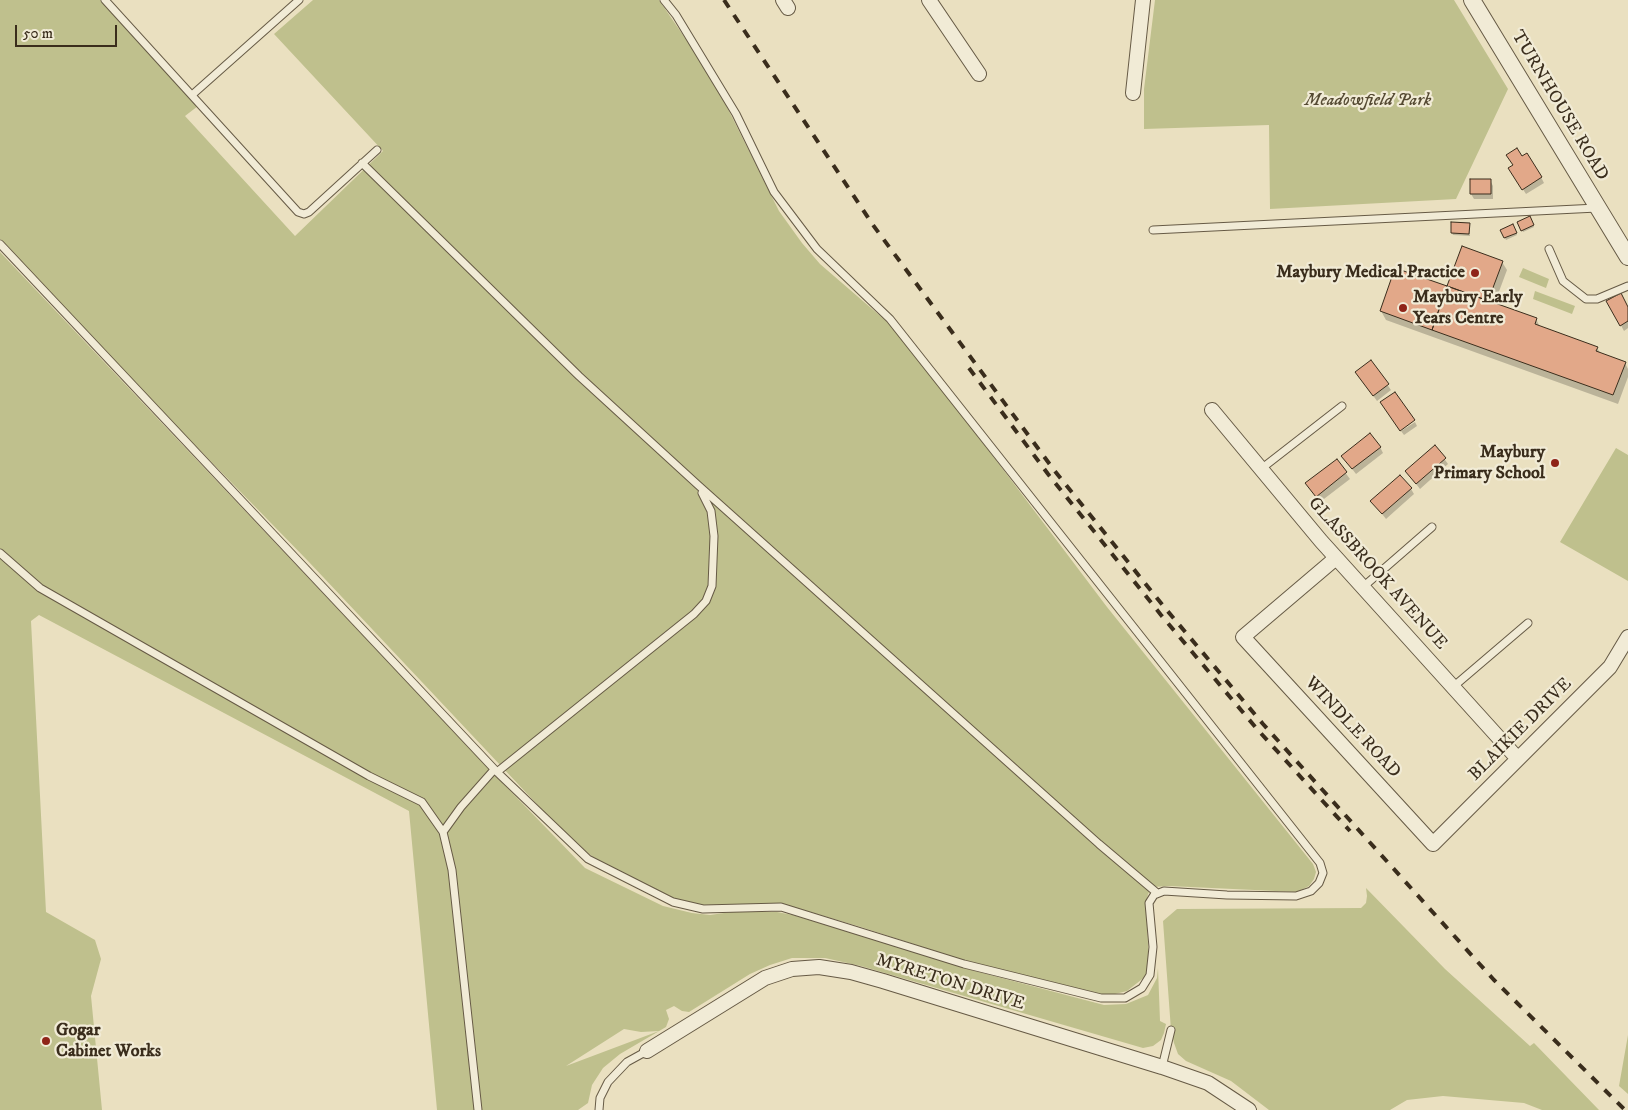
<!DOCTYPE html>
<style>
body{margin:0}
#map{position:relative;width:1628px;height:1110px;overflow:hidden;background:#eae0c0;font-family:"IM FELL DW Pica",serif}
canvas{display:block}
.scale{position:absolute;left:15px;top:25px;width:102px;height:22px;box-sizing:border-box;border:2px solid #3a2d1c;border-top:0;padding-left:6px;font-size:15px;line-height:18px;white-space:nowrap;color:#3a2d1c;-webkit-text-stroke:4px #f1ebd6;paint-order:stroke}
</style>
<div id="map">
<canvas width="1628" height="1110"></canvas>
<div class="scale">50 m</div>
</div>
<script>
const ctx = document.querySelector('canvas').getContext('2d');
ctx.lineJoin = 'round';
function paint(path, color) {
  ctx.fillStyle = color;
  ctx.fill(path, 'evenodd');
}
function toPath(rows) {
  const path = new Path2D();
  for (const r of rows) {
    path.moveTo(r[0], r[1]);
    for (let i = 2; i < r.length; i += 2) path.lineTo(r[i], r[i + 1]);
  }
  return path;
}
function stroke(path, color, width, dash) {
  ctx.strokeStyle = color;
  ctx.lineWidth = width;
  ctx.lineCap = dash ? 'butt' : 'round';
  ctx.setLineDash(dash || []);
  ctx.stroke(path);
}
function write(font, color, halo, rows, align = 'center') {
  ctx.font = font + ' "IM FELL DW Pica",serif';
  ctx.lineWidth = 4.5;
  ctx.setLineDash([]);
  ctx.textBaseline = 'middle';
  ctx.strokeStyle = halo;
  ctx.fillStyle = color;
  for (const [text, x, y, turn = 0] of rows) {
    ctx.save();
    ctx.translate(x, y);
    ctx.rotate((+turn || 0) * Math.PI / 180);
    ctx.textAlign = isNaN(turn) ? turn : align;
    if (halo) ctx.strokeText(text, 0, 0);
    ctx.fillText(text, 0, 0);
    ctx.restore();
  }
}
const green = toPath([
 [0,0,101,0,198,106,185,116,295,236,383,151,274,34,313,0,659,0,713,79,779,211,802,243,820,264,900,333,1107,607,1313,864,1316,872,1314,879,1309,886,1297,892,1169,886,1153,887,1148,894,1146,906,1149,962,1146,976,1127,991,1107,996,1045,983,978,965,861,927,783,904,699,905,672,898,616,872,589,854,550,818,308,561,149,398,0,239],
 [1155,0,1454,0,1508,89,1456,199,1270,209,1269,125,1144,129,1144,89],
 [0,252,492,772,585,868,663,906,692,913,710,915,731,912,777,912,793,915,975,971,1104,1005,1126,1004,1148,995,1157,978,1158,968,1160,1021,1166,1024,1164,1033,1161,1040,1153,1046,1143,1048,861,966,825,958,792,958,770,965,750,974,689,1012,682,1011,674,1006,666,1010,669,1019,666,1027,620,1054,603,1068,592,1085,588,1103,578,1110,437,1110,409,811,39,615,31,621,46,912,95,940,101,959,91,996,102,1110,0,1110],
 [624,1029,641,1032,659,1031,566,1066],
 [1523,268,1549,279,1546,288,1519,277],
 [1535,291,1575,306,1572,314,1533,299],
 [1616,448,1628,455,1628,581,1560,542],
 [1366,888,1445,969,1530,1046,1534,1043,1599,1110,1542,1110,1524,1103,1443,1096,1407,1100,1390,1110,1269,1110,1231,1081,1186,1061,1178,1054,1174,1043,1171,1030,1163,921,1177,909,1361,908,1366,903,1367,896],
 [1628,1035,1628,1094,1619,1086]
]);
const shadow = toPath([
 [1513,174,1541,177,1544,183,1526,194],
 [1490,180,1493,186,1493,199,1474,199,1471,194],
 [1530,218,1534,227,1523,232,1519,223],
 [1469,224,1470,236,1453,235,1452,233],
 [1512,226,1517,235,1506,240,1501,231],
 [1502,262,1507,270,1494,305,1536,319,1540,327,1597,348,1601,354,1625,363,1628,369,1628,377,1618,404,1386,320,1381,311,1448,288],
 [1608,301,1628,309,1628,328,1624,331],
 [1371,362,1391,390,1377,401,1360,377],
 [1415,422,1417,426,1404,435,1401,431],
 [1435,446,1448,464,1420,489,1406,471],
 [1380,447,1383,453,1356,474,1346,461],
 [1336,460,1350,479,1320,502,1310,489],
 [1411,489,1414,494,1386,519,1372,501]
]);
const building = toPath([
 [1517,148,1522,156,1527,153,1542,177,1522,190,1508,168,1513,165,1506,155,1517,148],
 [1470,179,1491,179,1491,194,1470,194,1470,179],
 [1530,216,1534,225,1521,231,1517,222,1530,216],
 [1451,222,1470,223,1469,234,1451,233,1451,222],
 [1513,224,1517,233,1504,238,1500,230,1513,224],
 [1462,246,1503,261,1488,301,1447,286,1462,246],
 [1395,268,1447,286,1432,330,1380,311,1395,268],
 [1447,286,1537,318,1535,324,1598,347,1596,351,1626,362,1613,395,1432,330,1447,286],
 [1621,293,1628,307,1628,321,1620,326,1606,301,1621,293],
 [1371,360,1389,384,1373,396,1355,372,1371,360],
 [1395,392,1415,420,1400,431,1380,402,1395,392],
 [1370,433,1381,447,1352,469,1341,456,1370,433],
 [1435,445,1446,458,1416,484,1405,471,1435,445],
 [1337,459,1347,472,1316,497,1305,483,1337,459],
 [1400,475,1412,488,1382,514,1370,501,1400,475]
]);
const service = toPath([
 [105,0,298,212,304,214,309,212,377,150],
 [192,95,299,0],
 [362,163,579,376,698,485,1099,844,1157,893],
 [1153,230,1597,208],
 [0,244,497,772,588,859,673,902,703,909,781,907,964,964,1101,998,1125,998,1142,988,1150,975,1153,947,1149,903,1154,895,1164,891,1227,895,1296,896,1311,891,1319,883,1323,873,1320,863,890,319,817,249,774,192,736,114,676,15,664,0],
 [1549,249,1563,281,1586,299,1597,299,1628,286],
 [1261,469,1342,406],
 [0,553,40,588,369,776,422,802,443,832,452,870,478,1110],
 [1363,587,1432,527],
 [1453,687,1528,623],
 [497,772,694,614,706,601,712,586,714,536,711,511,702,493],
 [443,832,461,807,492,772],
 [1162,1067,1171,1030],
 [599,1110,600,1098,608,1082,627,1062,647,1051]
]);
const minor = toPath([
 [783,0,788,8],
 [929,0,979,74],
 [1133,93,1143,0],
 [1212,410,1321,541,1518,759],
 [1336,558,1243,637,1433,844,1610,667,1628,637],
 [647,1051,765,978,792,969,819,967,851,972,883,981,1162,1067,1208,1083,1249,1110]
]);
const tertiary = toPath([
 [1472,0,1628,257]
]);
const rail = toPath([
 [724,0,873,225,1054,470,1165,608,1263,724,1494,980,1625,1110],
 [969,368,1048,474,1161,615,1257,729,1350,831]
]);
const markers = [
 [1475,273,5,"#8f2418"],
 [1403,308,5,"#8f2418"],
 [1555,463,5,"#8f2418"],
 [46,1041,5,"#8f2418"]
];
const parkNames = [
 ["Meadowfield Park",1368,101]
];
const streetNames = [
 ["TURNHOUSE ROAD",1559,106,59],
 ["GLASSBROOK AVENUE",1377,574,48],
 ["WINDLE ROAD",1352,728,47],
 ["BLAIKIE DRIVE",1521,730,-45],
 ["MYRETON DRIVE",950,983,17]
];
const poiNames = [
 ["Maybury Medical Practice",1465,273],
 ["Maybury Early",1413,298,"left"],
 ["Years Centre",1413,319,"left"],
 ["Maybury",1545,453],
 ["Primary School",1545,474],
 ["Gogar",56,1031,"left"],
 ["Cabinet Works",56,1052,"left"]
];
paint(green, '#bfc08d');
paint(shadow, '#0003');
paint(building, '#e2a889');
stroke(building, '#3a2d1c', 1);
stroke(service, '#665a45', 9);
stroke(minor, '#665a45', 16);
stroke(tertiary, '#665a45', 18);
stroke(service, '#f1ebd6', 7);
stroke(minor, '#f1ebd6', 14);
stroke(tertiary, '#f1ebd6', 16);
stroke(rail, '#3a2d1c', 4, [9, 9]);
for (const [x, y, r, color] of markers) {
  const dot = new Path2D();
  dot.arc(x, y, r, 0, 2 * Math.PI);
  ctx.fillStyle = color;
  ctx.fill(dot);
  stroke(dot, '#f1ebd6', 2);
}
write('italic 18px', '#554a33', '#f1ebd6', parkNames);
write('18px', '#3a2d1c', '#f1ebd6', streetNames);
write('bold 18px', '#3a2d1c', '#f1ebd6', poiNames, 'right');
</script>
